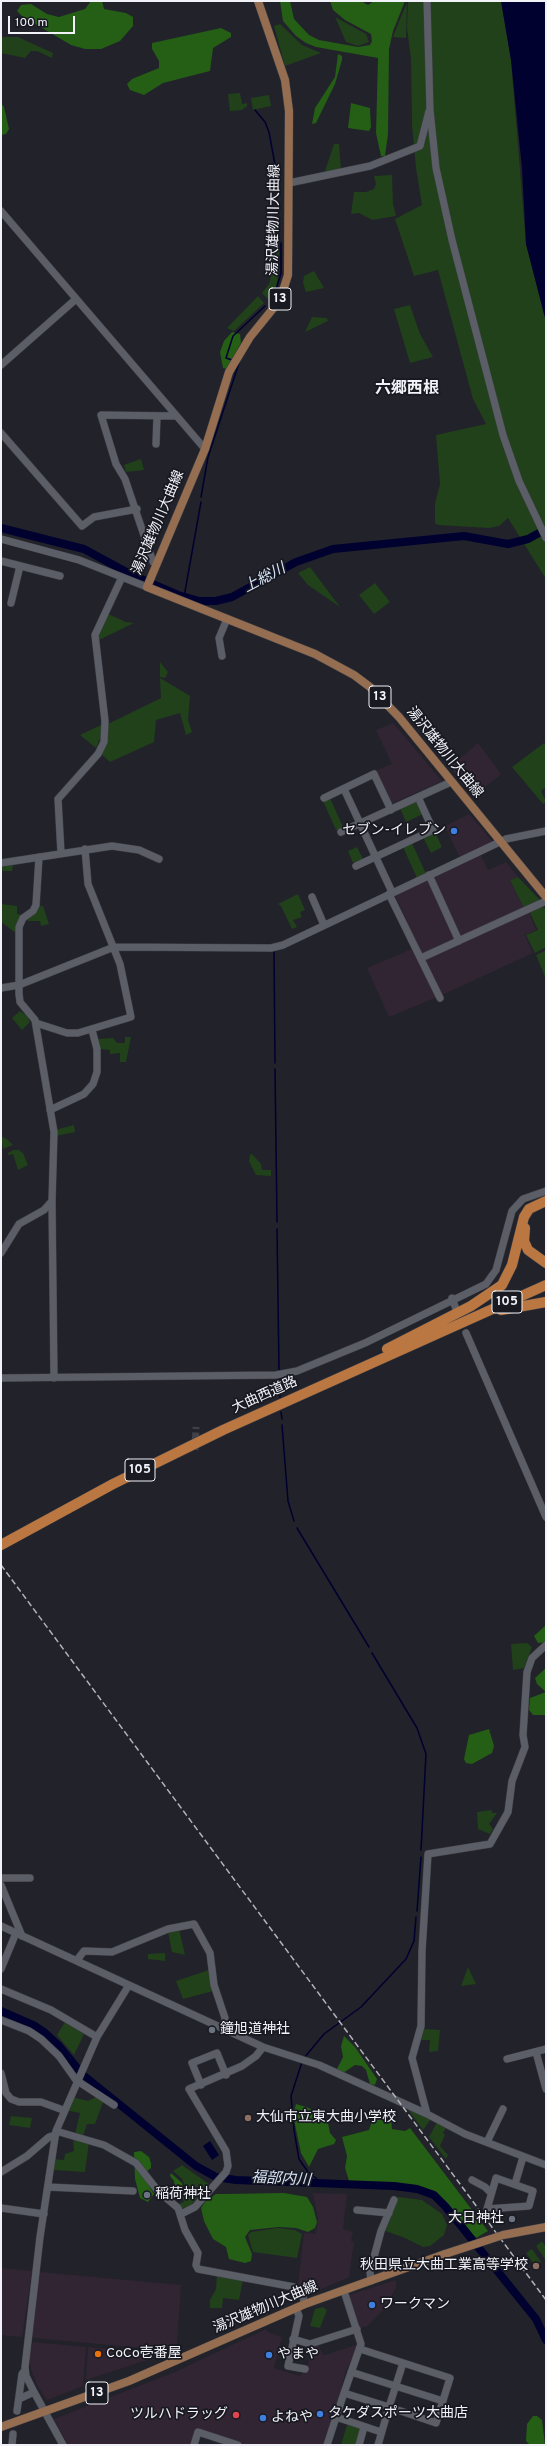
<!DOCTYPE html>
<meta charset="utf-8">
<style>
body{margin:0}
#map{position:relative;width:547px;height:2446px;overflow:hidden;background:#21222a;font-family:Overpass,sans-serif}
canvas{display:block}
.frame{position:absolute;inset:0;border:2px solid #f2f3f8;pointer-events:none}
.scale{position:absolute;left:8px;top:16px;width:67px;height:18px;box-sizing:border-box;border:2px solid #f2f3f8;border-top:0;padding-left:5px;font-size:12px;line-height:14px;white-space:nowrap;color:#f2f3f8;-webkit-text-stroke:3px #181921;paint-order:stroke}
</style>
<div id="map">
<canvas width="547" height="2446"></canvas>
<div class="frame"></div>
<div class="scale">100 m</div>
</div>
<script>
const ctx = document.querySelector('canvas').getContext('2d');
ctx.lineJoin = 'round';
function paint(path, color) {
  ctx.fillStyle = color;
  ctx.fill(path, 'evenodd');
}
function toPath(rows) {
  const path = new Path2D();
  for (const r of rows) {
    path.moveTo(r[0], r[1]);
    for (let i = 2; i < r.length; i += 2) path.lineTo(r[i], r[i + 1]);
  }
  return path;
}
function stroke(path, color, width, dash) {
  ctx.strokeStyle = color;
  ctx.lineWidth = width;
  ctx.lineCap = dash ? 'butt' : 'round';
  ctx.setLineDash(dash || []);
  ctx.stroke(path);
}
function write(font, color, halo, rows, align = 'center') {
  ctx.font = font + ' Overpass,"Noto Sans JP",sans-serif';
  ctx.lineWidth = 3.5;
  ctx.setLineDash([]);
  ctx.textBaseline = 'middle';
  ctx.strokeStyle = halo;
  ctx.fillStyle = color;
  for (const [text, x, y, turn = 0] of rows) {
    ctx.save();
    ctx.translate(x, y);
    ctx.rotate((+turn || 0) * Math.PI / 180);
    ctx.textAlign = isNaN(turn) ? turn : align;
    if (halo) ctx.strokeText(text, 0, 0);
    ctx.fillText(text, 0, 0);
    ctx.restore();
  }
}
const commercial = toPath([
 [393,723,442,781,391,804,375,771,392,764,376,730],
 [478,743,501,774,473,797,450,767],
 [469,814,493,842,460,858,445,826],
 [480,853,488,870,506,862,518,877,510,880,524,908,460,937,432,876],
 [428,878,456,939,422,954,395,895],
 [529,913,536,930,525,935,533,953,442,995,425,960],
 [414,948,437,997,389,1017,367,968],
 [313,2193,347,2194,343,2229,353,2232,351,2241,354,2242,349,2277,315,2292,310,2286,298,2285,304,2233,316,2234,318,2219],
 [1,2268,32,2271,22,2337,1,2335],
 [39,2272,181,2285,177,2344,165,2350,34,2338,31,2334],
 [396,2280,396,2288,384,2309,367,2326,360,2328,349,2295],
 [266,2329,268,2332,282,2337,274,2368,300,2376,308,2367,311,2346,318,2344,323,2355,325,2355,359,2344,346,2371,325,2445,247,2445,197,2429,191,2445,68,2445,54,2419,175,2372],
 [33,2342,86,2347,83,2386,47,2400,38,2387,31,2369,29,2356],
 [88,2347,151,2353,150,2359,86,2380]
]);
const green = toPath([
 [408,1,501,1,511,60,526,244,546,320,546,579,508,518,499,526,489,528,438,525,435,523,435,504,440,484,436,435,486,424,473,399,438,270,414,276,395,219,422,205,416,168,412,125,411,59,407,28],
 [407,3,406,38,393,37,400,19],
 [335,17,366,34,369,42,358,46,346,42],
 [280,24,302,45,321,53,285,66,274,26],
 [1,37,18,37,53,53,52,58,37,51,31,51,25,58,1,53],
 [240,93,242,104,247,103,247,106,242,110,230,111,228,94],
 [269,95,271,106,253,110,251,98],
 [334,144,339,144,341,171,324,174],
 [392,175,393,204,396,216,372,220,359,213,351,214,354,192,366,192,374,189,376,184,374,176],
 [271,242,279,242,279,270,276,288,268,299,262,293,269,284,271,276],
 [314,271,324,288,306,292,303,283,304,276],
 [258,296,264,303,234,331,227,328],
 [410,305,420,334,433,357,410,363,394,309],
 [312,317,327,318,328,321,305,332],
 [141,459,144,470,126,472,124,465],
 [310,567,340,607,308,585,298,573],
 [375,583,390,602,374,614,359,595],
 [106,613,126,622,134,623,99,640,99,632],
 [160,662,168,672,165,678,160,677],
 [160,678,190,696,188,720,192,732,186,735,180,713,156,720,154,742,110,762,100,753,108,724,161,698],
 [101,725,101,736,96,748,80,735],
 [544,743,546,746,546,787,541,791,546,802,543,804,512,767],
 [330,798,343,827,336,830,323,801],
 [414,801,417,802,423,814,406,822,400,808],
 [435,832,442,847,431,853,423,837],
 [412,843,426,874,417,878,403,847],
 [357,847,363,859,353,863,348,851],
 [13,865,12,871,1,871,1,867],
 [518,877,540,900,524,908,510,880],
 [298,894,305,910,300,912,302,917,293,920,297,927,292,929,281,906,278,904],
 [1,904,17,906,17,914,23,915,16,933,1,922],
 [37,906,43,906,49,924,41,926,40,921,27,921],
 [541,907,546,908,546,947,535,953,526,935,538,930,530,913],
 [546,950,546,979,536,955],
 [20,1011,27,1016,30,1022,22,1030,12,1018],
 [125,1037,131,1037,126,1062,120,1062,120,1053,110,1054,110,1050,100,1049,97,1039,113,1038,117,1043,125,1043],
 [74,1125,75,1132,56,1136,55,1130],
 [1,1136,8,1140,13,1145,3,1149],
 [13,1150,19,1150,23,1153,28,1165,18,1170,13,1154,8,1155,8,1153],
 [252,1154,261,1164,262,1170,271,1170,271,1176,256,1175,249,1161,250,1155],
 [527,1643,532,1647,524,1668,513,1670,511,1644],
 [492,1810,492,1813,497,1813,489,1824,493,1829,490,1834,478,1829,477,1812],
 [179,1929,185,1955,172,1952,168,1932],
 [165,1953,165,1961,148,1959,148,1954],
 [468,1967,476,1984,461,1986],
 [209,1970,213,1991,183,1999,176,1981],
 [65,2022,84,2034,74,2055,57,2035],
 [424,2029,440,2030,438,2051,429,2052,430,2040,421,2040],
 [72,2097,88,2101,96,2097,103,2102,95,2124,87,2124,83,2136,75,2134,80,2113,65,2110],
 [406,2107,431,2119,423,2130,412,2115],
 [11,2116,32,2118,30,2128,9,2125],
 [437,2122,446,2127,443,2133,445,2135,440,2146,448,2155,446,2159,429,2137],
 [73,2139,89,2142,85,2172,54,2170,54,2159,64,2160,65,2154,74,2151],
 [182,2165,209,2184,191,2205,181,2209,179,2204,184,2202,181,2195,185,2186,182,2179,173,2171],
 [398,2197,422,2200,442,2214,447,2225,444,2235,430,2246,423,2247,405,2238,383,2230],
 [278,2228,295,2230,302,2234,297,2258,253,2252,248,2235,251,2232],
 [542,2241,546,2247,545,2259,536,2246],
 [532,2249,541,2262,535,2266,526,2253],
 [217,2274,243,2279,239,2300,223,2298,222,2308,210,2308,210,2300,216,2289],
 [323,2307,327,2310,320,2328,310,2326,315,2309],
 [347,2425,359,2428,361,2431,357,2445,341,2445]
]);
const forest = toPath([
 [91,1,102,1,104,9,126,13,133,17,133,26,120,41,101,49,85,49,71,45,22,16,17,11,21,5,31,4,47,14,59,17,85,9],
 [280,1,290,1,294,19,309,35,319,40,358,47,370,45,372,41,371,34,345,20,333,10,330,1,361,1,368,5,374,1,405,1,393,31,389,49,388,134,385,156,381,156,376,133,378,58,316,47,306,43,296,36,283,21],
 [221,28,231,33,231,37,213,48,210,71,163,83,144,95,130,90,127,84,132,79,159,68,159,61,152,49,152,43],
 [338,54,342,56,342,60,335,84,316,123,312,124,315,108,335,77],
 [1,103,4,107,9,129,6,134,1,135],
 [351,103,370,108,371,127,369,131,348,128],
 [232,332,240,334,241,343,227,369,223,368,220,352,224,341],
 [546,1625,546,1642,538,1643,534,1636],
 [546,1668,546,1715,533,1715,529,1710,530,1698,546,1692,537,1684,535,1678],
 [489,1729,494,1746,492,1753,472,1764,466,1763,464,1759,469,1735],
 [344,2036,355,2047,377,2079,375,2085,370,2084,366,2070,362,2066,355,2065,343,2073,337,2069,343,2057,341,2046],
 [296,2104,309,2108,322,2118,328,2123,330,2133,336,2140,334,2144,318,2149,309,2167,301,2153,293,2115],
 [391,2117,392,2129,405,2131,410,2128,488,2231,476,2238,434,2191,416,2185,349,2181,345,2168,347,2156,342,2137,369,2130,373,2118],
 [141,2151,149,2157,151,2163,151,2168,146,2172,145,2179,154,2194,148,2202,140,2198,135,2179,134,2152],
 [171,2173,182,2183,183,2187,179,2193,176,2193,174,2181,170,2176],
 [284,2193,307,2197,313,2207,317,2222,315,2228,308,2232,296,2228,279,2227,250,2230,245,2237,252,2254,251,2261,245,2263,229,2259,226,2247,213,2239,204,2221,201,2208,205,2202,216,2194,224,2194],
 [533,2416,537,2416,542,2420,545,2445,530,2445,526,2441,527,2424]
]);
const water = toPath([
 [501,1,546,1,546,322,526,244,522,168,511,60],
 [210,2141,219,2155,212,2160,203,2146]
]);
const stream = toPath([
 [255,110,265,122,269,132,278,181],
 [270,300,275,293,281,273,281,243],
 [232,360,226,358,233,336,265,306],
 [201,497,208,457,239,363],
 [184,597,201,502],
 [274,950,275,1063],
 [275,1069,277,1222],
 [277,1229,279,1370],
 [280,1378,280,1397],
 [281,1412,282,1419],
 [282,1425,288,1501,294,1521],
 [297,1528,369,1647],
 [372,1653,417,1728,426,1754,421,1850],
 [417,1911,421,1857],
 [304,2058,324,2034,361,2007,406,1959,414,1941,416,1917],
 [302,2062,291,2096,294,2130,299,2159,308,2172,322,2183]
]);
const river = toPath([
 [1,528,84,549,132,575,178,595,199,601,216,601,232,597,296,562,333,549,464,536,508,544,528,539,539,533],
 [1,2011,35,2026,44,2032,59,2046,83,2075,196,2166,216,2177,236,2180,394,2186,417,2189,434,2195,445,2206,536,2319,546,2340]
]);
const minorTunnel = toPath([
 [195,1450,196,1427]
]);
const minor = toPath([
 [427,1,430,110,436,168,452,240,503,435,519,481,546,538],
 [289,183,370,166,420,146,429,111],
 [1,211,205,449],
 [1,365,76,299],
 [1,433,82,526,94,517,137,509],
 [156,444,157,416],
 [1,539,79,560,147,587],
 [1,561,60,576],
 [157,563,153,562,125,479,116,464,101,415,176,416],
 [11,603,20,566],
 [222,656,219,638,227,619],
 [344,789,392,892],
 [324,798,374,774,391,810],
 [341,832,451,782],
 [61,853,58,799,98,754,104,742,105,721,95,635,122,577],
 [39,857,36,905,33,911,23,918,19,927,19,994,20,1002,35,1020,54,1132,52,1201,54,1378],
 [1,863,112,846,139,850,159,859],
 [356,866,433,830,418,797],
 [429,875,459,941],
 [389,894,440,998],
 [312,897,324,925],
 [421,958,546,901],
 [1,988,19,985,114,947,271,948,283,945,506,839,546,831],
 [36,1023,67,1033,78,1033,131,1017,120,964,88,884,85,849],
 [50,1110,84,1094,93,1084,97,1072,97,1049,92,1030],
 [1,1253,19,1224,44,1210,52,1201],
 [452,1298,456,1309],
 [466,1333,546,1517],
 [1,1378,276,1375,297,1371,365,1343,486,1284,496,1270,512,1211,523,1199,546,1191],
 [1,1878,30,1878],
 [1,1885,22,1936],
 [1,1926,263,2047,319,2065,427,2114,465,2134,546,2165],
 [77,1960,84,1951,112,1952,168,1929,194,1924,210,1953,214,1985,225,2018,224,2029],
 [1,1969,16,1933],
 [1,1989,51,2010,97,2037],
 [1,2020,29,2031,41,2039,59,2056,76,2080,114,2105],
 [536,2052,546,2089],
 [507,2059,546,2049],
 [1,2073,6,2093,11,2099,19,2102,41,2102,63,2110],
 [201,2085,192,2063,217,2053,226,2075],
 [427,2114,412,2058,421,2026,422,1951,428,1854,490,1844,508,1812,512,1781,525,1747,523,1735,527,1672,532,1658,546,1645],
 [56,2131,104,2145,136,2163,158,2191,178,2208,185,2230,198,2253,196,2265,198,2269,294,2287,302,2294,305,2304],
 [487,2142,503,2109],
 [1,2172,27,2156,49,2137,55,2135],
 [496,2178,533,2191,529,2206,487,2209,496,2178],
 [472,2180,485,2187,491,2193],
 [515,2184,523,2157],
 [48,2187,133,2191],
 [1,2208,44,2214],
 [357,2210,389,2213],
 [181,2214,195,2207,226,2172,228,2166,226,2151,189,2089,242,2066,256,2056,263,2047],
 [371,2281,370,2272,381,2231,394,2200],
 [344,2291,361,2344,344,2393,389,2407,403,2363],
 [296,2308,299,2316,288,2366,305,2369],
 [293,2339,310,2344,357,2329],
 [360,2349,450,2378,436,2423,389,2407,378,2445],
 [351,2372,443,2401],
 [19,2399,34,2392],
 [17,2411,22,2374,25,2370],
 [336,2417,381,2432],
 [12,2445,13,2434],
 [63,2445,34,2392,26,2376,25,2367,40,2237,56,2131,97,2037,129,1985],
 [194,2445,198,2432,238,2445],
 [327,2445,344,2393],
 [359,2445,364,2427]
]);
const major = toPath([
 [258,1,285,80,289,111,288,275,280,300,250,337,229,372,205,449,147,587,315,654,354,675,370,687,399,717,546,897],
 [1,2427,129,2381,305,2304,445,2254]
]);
const highway = toPath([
 [525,1228,524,1241,528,1250,546,1263],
 [501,1310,546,1302],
 [387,1349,471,1306,502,1285,512,1265,524,1217,529,1209,546,1201],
 [1,1545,113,1484,223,1430,546,1285]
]);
const rail = toPath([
 [1,1565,546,2300]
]);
const majorBridge = toPath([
 [445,2254,503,2235,546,2227]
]);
const markers = [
 [454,831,4,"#3f7fe0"],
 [212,2030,4,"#6b7280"],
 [248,2118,4,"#8d6e63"],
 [147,2195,4,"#6b7280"],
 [512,2219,4,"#6b7280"],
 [536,2266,4,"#8d6e63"],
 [372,2305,4,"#3f7fe0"],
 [98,2354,4,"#e8710a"],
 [269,2355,4,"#3f7fe0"],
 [320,2414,4,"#3f7fe0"],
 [236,2415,4,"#e0444e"],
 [263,2418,4,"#3f7fe0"]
];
const shields = [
 [280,299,22],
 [380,697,22],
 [507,1302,30],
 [140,1470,30],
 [97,2393,22]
];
const shieldNames = [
 ["13",280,299],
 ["13",380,697],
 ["105",507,1302],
 ["105",140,1470],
 ["13",97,2393]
];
const streetNames = [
 ["湯沢雄物川大曲線",275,220,-89],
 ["湯沢雄物川大曲線",159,523,-67],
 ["湯沢雄物川大曲線",444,753,51],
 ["大曲西道路",265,1396,-24],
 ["湯沢雄物川大曲線",266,2308,-23]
];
const poiNames = [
 ["セブン-イレブン",446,831,"right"],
 ["鐘旭道神社",220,2030],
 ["大仙市立東大曲小学校",256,2118],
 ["稲荷神社",155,2195],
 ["大日神社",504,2219,"right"],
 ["秋田県立大曲工業高等学校",528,2266,"right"],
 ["ワークマン",380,2305],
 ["CoCo壱番屋",106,2354],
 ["やまや",277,2355],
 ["タケダスポーツ大曲店",328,2414],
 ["ツルハドラッグ",228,2415,"right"],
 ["よねや",271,2418]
];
const waterNames = [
 ["上総川",265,579,-28],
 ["福部内川",281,2180,3]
];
const quarterNames = [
 ["六郷西根",407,390]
];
paint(commercial, '#322533');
paint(green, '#21411a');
paint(forest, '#245f15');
paint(water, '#00012f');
stroke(stream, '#00012f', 1.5);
stroke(river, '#00012f', 8);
stroke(minorTunnel, '#404149', 7, [7, 3.5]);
stroke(minor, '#3e3f45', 8);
stroke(major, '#3e3f45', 9);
stroke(highway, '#3e3f45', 11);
stroke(minor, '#5c5e67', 7);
stroke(major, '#956d50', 8);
stroke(highway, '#bb7741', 10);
stroke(rail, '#b2b3b9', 1.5, [6, 3]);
stroke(majorBridge, '#3e3f45', 9, []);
stroke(majorBridge, '#956d50', 8);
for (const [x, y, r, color] of markers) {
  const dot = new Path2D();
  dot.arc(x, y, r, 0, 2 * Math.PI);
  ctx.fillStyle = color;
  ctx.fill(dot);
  stroke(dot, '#181921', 1.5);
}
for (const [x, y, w] of shields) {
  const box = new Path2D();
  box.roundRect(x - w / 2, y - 11, w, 22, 3);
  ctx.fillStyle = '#181921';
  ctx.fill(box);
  stroke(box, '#f2f3f8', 1);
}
write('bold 13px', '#f2f3f8', null, shieldNames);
write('14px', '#f2f3f8', '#181921', streetNames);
write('14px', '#f2f3f8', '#181921', poiNames, 'left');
write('italic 15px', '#d7e5f8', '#181921', waterNames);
write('bold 16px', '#f2f3f8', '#181921', quarterNames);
</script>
